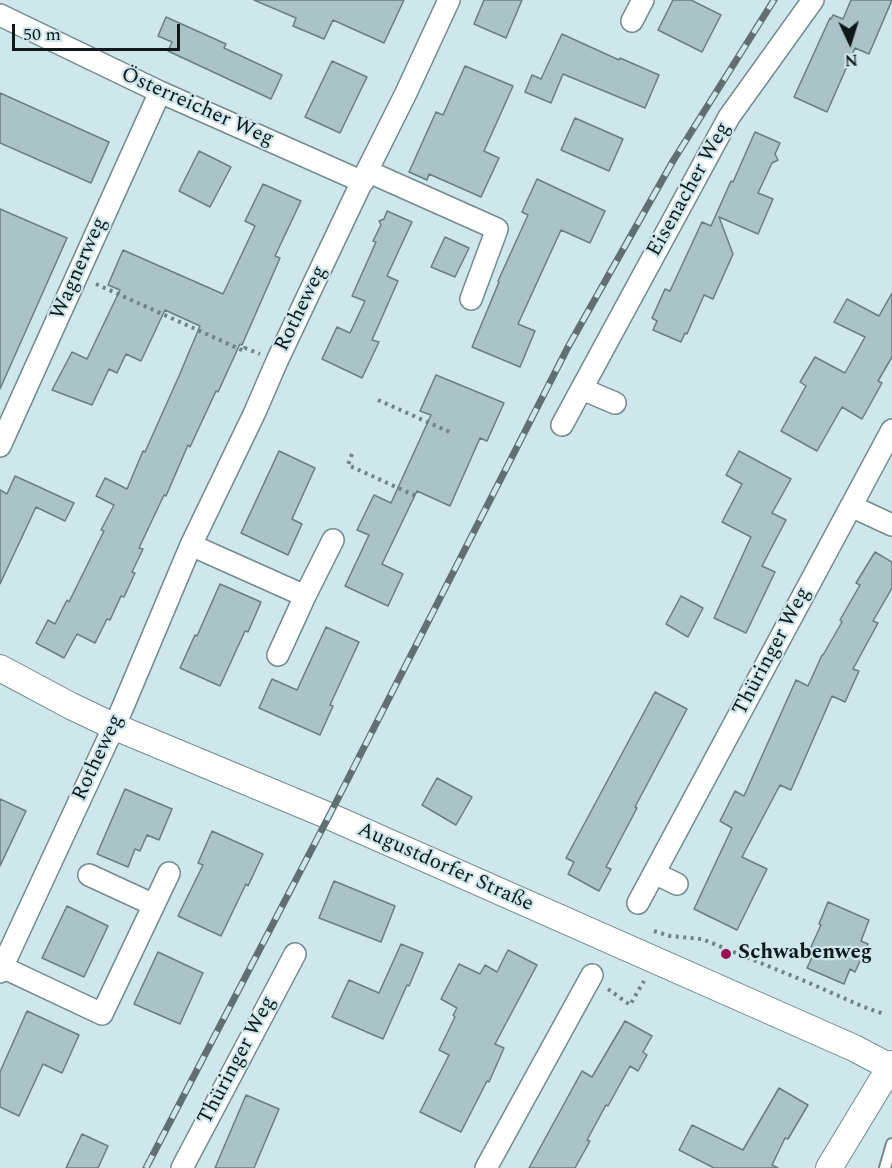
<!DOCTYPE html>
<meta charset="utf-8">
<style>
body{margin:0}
#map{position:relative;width:892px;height:1168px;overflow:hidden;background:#cee7eb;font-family:Spectral,serif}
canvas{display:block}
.north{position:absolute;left:820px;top:12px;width:60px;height:60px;-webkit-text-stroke:4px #cee7eb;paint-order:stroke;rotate:176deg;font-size:16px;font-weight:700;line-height:24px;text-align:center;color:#0f181a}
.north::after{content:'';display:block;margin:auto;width:21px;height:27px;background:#0f181a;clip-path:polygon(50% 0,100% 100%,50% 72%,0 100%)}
.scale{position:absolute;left:12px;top:24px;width:168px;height:27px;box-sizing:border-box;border:3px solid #0f181a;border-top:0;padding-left:8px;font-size:18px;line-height:21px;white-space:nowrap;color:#0f181a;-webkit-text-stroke:4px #cee7eb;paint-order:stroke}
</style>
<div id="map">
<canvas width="892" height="1168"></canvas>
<div class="north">N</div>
<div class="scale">50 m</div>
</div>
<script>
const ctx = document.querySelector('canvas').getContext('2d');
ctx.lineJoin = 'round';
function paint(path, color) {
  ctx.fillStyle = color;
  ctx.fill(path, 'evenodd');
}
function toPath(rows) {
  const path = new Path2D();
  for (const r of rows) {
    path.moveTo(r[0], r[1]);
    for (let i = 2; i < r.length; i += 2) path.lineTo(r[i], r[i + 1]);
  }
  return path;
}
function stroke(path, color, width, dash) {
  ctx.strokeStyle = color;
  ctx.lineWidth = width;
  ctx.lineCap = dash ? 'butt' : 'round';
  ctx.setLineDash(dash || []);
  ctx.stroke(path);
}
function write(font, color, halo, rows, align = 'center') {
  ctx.font = font + ' Spectral,serif';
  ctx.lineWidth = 4.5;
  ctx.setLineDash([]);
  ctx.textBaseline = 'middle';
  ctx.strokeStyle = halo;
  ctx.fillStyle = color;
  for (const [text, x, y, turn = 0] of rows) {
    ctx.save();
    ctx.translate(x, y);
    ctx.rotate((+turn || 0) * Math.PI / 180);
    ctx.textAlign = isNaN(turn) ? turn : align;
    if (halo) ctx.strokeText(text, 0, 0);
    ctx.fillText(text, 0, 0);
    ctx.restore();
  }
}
const building = toPath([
 [254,0,404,0,384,43,333,20,324,39,293,26,296,18,254,0],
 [484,0,522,0,506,38,474,24,484,0],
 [673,0,691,0,721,15,702,52,658,30,673,0],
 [851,0,892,0,869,54,855,48,827,112,794,97,830,18,831,19,833,15,843,19,851,0],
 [166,17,226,44,224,48,282,75,271,99,168,51,172,42,158,36,166,17],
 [562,34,619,60,620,58,659,75,645,108,563,74,551,103,525,92,532,75,541,79,562,34],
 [332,61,367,77,340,133,305,117,332,61],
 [465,66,513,86,484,151,499,158,481,197,429,174,427,180,409,172,436,112,443,115,465,66],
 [0,93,109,142,91,183,0,143,0,93],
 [575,118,623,139,609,171,561,150,575,118],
 [755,132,780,143,775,154,778,160,772,163,758,193,773,199,758,234,719,217,733,254,713,299,704,295,687,334,685,333,681,342,653,330,657,321,652,318,665,289,670,291,702,222,711,226,731,181,733,182,755,132],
 [199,151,231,167,210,207,179,191,199,151],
 [537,179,605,211,590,243,561,230,518,324,535,331,520,367,472,347,499,282,498,281,528,215,522,212,537,179],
 [263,184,301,201,275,256,280,258,242,345,240,344,218,392,216,391,190,447,188,445,166,496,164,495,139,548,143,549,132,572,135,573,124,597,121,596,110,620,107,619,95,643,77,634,64,658,36,643,48,620,55,624,67,600,69,602,104,531,101,530,114,505,96,496,105,478,127,489,143,451,145,452,179,376,200,326,165,310,141,361,126,354,117,373,109,369,92,405,52,390,72,352,87,359,120,290,108,285,123,250,223,294,255,226,245,221,263,184],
 [0,209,67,238,0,389,0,209],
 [387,211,412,222,387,276,398,281,372,340,379,342,362,378,322,359,337,327,350,333,365,301,352,296,376,242,373,241,381,225,379,221,384,219,387,211],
 [445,237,469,248,455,277,431,267,445,237],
 [892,293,892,357,878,381,882,383,862,419,842,407,817,451,781,431,806,386,800,382,815,357,845,373,865,337,834,322,847,299,879,316,892,293],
 [436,375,504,403,487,441,480,438,450,506,417,491,382,564,403,574,388,606,345,586,369,535,357,530,374,495,391,503,431,415,420,411,436,375],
 [279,451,315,468,292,519,302,524,288,555,241,533,279,451],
 [739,451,791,479,772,513,786,520,762,566,775,572,746,633,714,618,751,537,722,522,742,484,726,475,739,451],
 [15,476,74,503,65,521,36,507,0,584,0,490,7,494,15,476],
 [875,552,892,562,892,588,873,621,878,623,853,669,859,671,845,702,832,696,791,790,780,785,742,857,767,869,737,930,694,909,732,828,720,821,735,791,744,796,796,680,808,686,822,655,823,655,842,622,840,620,860,585,856,583,875,552],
 [220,584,261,602,248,632,245,631,220,686,180,668,195,635,197,636,220,584],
 [681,596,703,608,688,637,666,624,681,596],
 [326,627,359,642,330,705,333,706,320,735,259,708,272,679,297,690,326,627],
 [655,692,687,709,635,807,637,808,606,867,611,869,599,891,568,874,574,862,566,858,655,692],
 [437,778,472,797,456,825,422,805,437,778],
 [125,789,172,809,159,840,147,835,140,851,135,849,128,867,97,854,125,789],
 [0,799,26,811,0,866,0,799],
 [212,831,263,854,248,886,246,884,221,936,178,916,203,865,198,863,212,831],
 [334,881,395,906,381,942,319,918,334,881],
 [828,902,869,920,861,941,868,944,855,972,850,969,844,984,807,968,814,953,809,951,821,925,819,924,828,902],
 [67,906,108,926,84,977,42,958,67,906],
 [401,944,423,953,409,986,407,985,383,1039,332,1017,349,980,379,993,401,944],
 [508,950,537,965,495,1044,504,1048,489,1082,487,1081,461,1132,420,1112,449,1055,439,1050,455,1017,453,1015,457,1008,441,999,459,964,480,974,485,965,497,972,508,950],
 [158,952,203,973,180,1024,134,1004,158,952],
 [27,1011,79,1035,62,1073,43,1064,19,1116,0,1107,0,1072,27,1011],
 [625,1021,652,1036,643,1052,647,1055,638,1071,630,1066,608,1106,606,1105,587,1140,590,1141,575,1168,529,1168,582,1071,592,1077,625,1021],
 [779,1088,808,1105,788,1139,785,1138,772,1165,778,1168,714,1168,679,1150,692,1125,743,1150,779,1088],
 [246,1095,279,1109,254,1168,215,1168,246,1095],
 [82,1134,108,1146,98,1168,66,1168,82,1134]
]);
const path = toPath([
 [96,284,244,351,245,348,260,354],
 [378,400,452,433],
 [352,454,348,465,418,497],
 [654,931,670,936,702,939,807,982,864,1007,884,1014],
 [608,989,630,1005,644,981]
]);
const service = toPath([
 [885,1168,892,1144]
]);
const minor = toPath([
 [0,15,160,92,363,182],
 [632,21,643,0],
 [367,171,497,229,471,299],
 [582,389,615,403],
 [562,425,729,117,813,0],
 [0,446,160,92],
 [851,506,892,525],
 [191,545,305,596],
 [278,655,305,596,333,540],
 [654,873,677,884],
 [89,875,154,905],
 [638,903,892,430],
 [0,966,102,1014,169,873],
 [0,972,122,709,191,545,255,412,277,361,367,171,406,93,449,0],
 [182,1168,295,954],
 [486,1168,592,975]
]);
const tertiary = toPath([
 [0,668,71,706,113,726,329,816,854,1048,892,1068],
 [829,1168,892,1064]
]);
const rail = toPath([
 [146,1168,329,816,568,347,673,161,774,0]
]);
const markers = [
 [726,954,6,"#9e0c57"]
];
const streetNames = [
 ["Österreicher Weg",197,108,24],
 ["Eisenacher Weg",690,190,-61],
 ["Wagnerweg",80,269,-66],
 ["Rotheweg",302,309,-64],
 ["Thüringer Weg",773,652,-62],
 ["Rotheweg",99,758,-65],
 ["Augustdorfer Straße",445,868,24],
 ["Thüringer Weg",238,1061,-62]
];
const poiNames = [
 ["Schwabenweg",738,954]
];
paint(building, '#aac3c7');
stroke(building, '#677f83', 1.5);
stroke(service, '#738a8e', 14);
stroke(minor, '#738a8e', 24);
stroke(tertiary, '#738a8e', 28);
stroke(path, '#718285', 4, [3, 4.5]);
stroke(service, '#fff', 10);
stroke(minor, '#fff', 21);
stroke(tertiary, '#fff', 26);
stroke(rail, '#607072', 7);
stroke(rail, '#cee7eb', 4.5, [14]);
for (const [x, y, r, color] of markers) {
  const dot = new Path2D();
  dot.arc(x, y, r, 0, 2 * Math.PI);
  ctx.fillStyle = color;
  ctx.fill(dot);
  stroke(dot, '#cee7eb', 2);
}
write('21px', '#0f181a', '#cee7eb', streetNames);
write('bold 21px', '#0f181a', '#cee7eb', poiNames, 'left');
</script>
